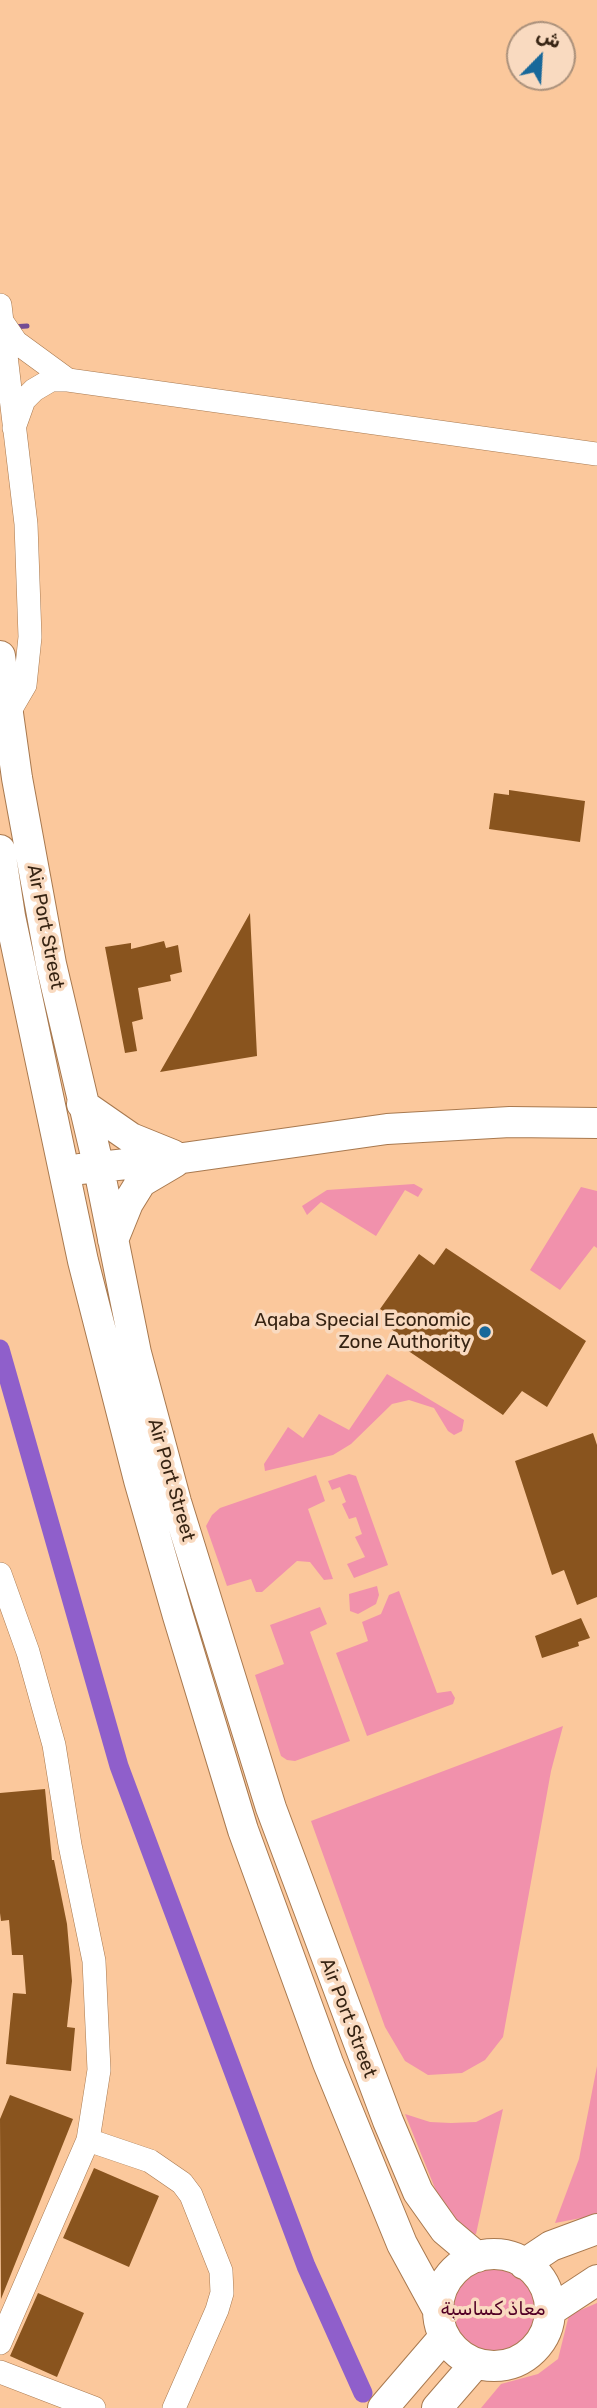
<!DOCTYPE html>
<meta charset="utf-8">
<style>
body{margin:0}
#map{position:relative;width:597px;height:2408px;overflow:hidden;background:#fbc89c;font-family:Rubik,Vazirmatn,sans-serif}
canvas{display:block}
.north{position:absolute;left:506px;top:21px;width:70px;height:70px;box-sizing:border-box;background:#f9dac0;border:2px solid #ab917b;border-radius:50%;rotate:24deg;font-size:19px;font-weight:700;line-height:28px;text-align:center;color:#372413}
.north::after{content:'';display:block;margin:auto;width:24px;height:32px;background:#18689a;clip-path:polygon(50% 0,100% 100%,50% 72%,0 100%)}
</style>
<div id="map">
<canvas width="597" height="2408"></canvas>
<div class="north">ش</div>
</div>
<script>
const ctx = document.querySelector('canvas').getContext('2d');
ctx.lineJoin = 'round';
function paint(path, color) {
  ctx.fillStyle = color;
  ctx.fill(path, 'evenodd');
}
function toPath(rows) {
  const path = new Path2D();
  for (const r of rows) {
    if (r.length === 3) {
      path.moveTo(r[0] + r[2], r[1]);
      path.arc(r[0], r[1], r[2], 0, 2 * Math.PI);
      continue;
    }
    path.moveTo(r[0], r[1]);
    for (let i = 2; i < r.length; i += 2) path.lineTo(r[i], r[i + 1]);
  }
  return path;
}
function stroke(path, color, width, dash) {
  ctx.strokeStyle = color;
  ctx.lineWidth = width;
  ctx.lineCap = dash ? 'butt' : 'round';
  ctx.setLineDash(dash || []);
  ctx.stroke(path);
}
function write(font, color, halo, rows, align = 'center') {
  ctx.font = font + ' Rubik,Vazirmatn,sans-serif';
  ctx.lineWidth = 7;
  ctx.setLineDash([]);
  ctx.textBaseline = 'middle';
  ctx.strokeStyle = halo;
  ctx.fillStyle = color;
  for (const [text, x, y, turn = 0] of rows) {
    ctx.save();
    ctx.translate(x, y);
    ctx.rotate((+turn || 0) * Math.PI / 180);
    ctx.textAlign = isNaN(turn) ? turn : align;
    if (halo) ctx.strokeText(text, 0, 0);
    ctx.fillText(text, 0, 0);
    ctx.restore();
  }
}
const green = toPath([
 [414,1184,423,1189,418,1197,405,1190,376,1236,321,1202,307,1215,302,1206,327,1190],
 [581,1187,597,1191,597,1248,594,1246,560,1290,530,1270],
 [387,1374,464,1420,462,1431,454,1435,448,1431,434,1408,409,1400,392,1404,351,1444,333,1455,265,1471,264,1464,288,1427,303,1438,319,1414,349,1430],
 [349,1474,356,1476,388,1565,354,1578,347,1564,365,1557,355,1537,362,1534,356,1517,349,1519,342,1504,346,1502,340,1487,332,1490,328,1481],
 [316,1475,325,1501,308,1509,333,1579,324,1580,310,1562,297,1561,262,1592,256,1592,251,1579,227,1586,206,1526,212,1515,220,1508],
 [377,1586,379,1595,376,1604,358,1614,350,1611,349,1594],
 [399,1591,437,1693,451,1691,455,1698,453,1704,367,1736,336,1653,368,1641,362,1622,381,1614,389,1595],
 [320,1607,327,1624,310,1632,350,1741,295,1761,287,1760,281,1756,255,1675,284,1664,270,1625],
 [563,1726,551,1771,503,2037,485,2060,462,2073,428,2075,405,2061,385,2027,311,1821],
 [597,2066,597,2215,555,2223,579,2159],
 [503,2109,476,2234,469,2237,451,2228,405,2114,430,2122,451,2123,476,2122],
 [493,2310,48],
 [597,2303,597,2408,481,2408,501,2384,538,2374,558,2359,569,2315]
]);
const stream = toPath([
 [12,327,27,326]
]);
const canal = toPath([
 [0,1349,119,1766,306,2266,363,2393]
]);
const building = toPath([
 [509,790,585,801,580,842,489,829,494,793,509,795],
 [250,913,257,1056,160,1072,191,1018],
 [164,941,166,948,178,945,182,972,170,975,171,981,138,988,143,1019,132,1022,137,1051,125,1053,105,947,131,943,131,949],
 [446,1248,586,1341,547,1407,522,1391,503,1415,404,1348,408,1342,390,1328,398,1320,380,1309,419,1254,434,1265],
 [593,1433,597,1445,597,1597,577,1605,564,1570,552,1575,515,1461],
 [581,1618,590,1638,578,1642,579,1646,542,1658,535,1636],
 [45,1789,52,1860,54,1860,67,1924,72,1981,67,2027,75,2028,71,2071,6,2064,13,1993,26,1994,23,1955,12,1955,9,1920,1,1921,0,1913,0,1793],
 [10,2095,73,2119,1,2299,0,2119],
 [94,2168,159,2196,129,2267,63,2238],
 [38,2293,84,2313,57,2377,10,2356]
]);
const minor = toPath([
 [0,305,26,524,30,637,25,685,8,714],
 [3,323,16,342,68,380],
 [14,428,24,400,34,390,51,380,68,380,597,454],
 [0,1574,28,1652,54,1745,70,1845,94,1961,99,2070,88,2140,0,2343],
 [88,2140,150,2161,182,2183,191,2195,221,2271,222,2293,217,2310,174,2408],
 [0,2372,94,2408]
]);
const major = toPath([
 [0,656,17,778,51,964,98,1164,136,1353,176,1502,271,1808,388,2121,418,2192,445,2230,477,2257],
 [0,850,10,916,83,1261,139,1480,178,1616,243,1830,328,2063,402,2244,438,2310],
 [82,1104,131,1138,173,1155],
 [80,1169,183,1158,387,1129,510,1122,597,1123],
 [113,1240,128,1203,141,1182,175,1162],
 [494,2310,56],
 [524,2264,551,2246,597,2229],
 [550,2311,597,2280],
 [383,2408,444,2337],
 [437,2408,476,2363]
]);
const markers = [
 [485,1332,7,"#18689a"]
];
const streetNames = [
 ["Air Port Street",45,927,79],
 ["Air Port Street",171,1480,74],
 ["Air Port Street",348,2018,69]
];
const poiNames = [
 ["Aqaba Special Economic",471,1321],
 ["Zone Authority",471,1343]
];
const parkNames = [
 ["معاذ كساسبة",493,2310]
];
paint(green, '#f191ac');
stroke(stream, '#754d94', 5);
stroke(canal, '#8f5fcb', 19);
paint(building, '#89541e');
stroke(minor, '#a8794f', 24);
stroke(major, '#a8794f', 32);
stroke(minor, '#fff', 23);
stroke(major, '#fff', 30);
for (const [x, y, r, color] of markers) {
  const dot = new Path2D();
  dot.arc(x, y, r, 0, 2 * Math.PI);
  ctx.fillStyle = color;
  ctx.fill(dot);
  stroke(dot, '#f9dac0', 2.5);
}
write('19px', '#372413', '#f9dac0', streetNames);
write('19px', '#372413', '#f9dac0', poiNames, 'right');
write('19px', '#520025', '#f9dac0', parkNames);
</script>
